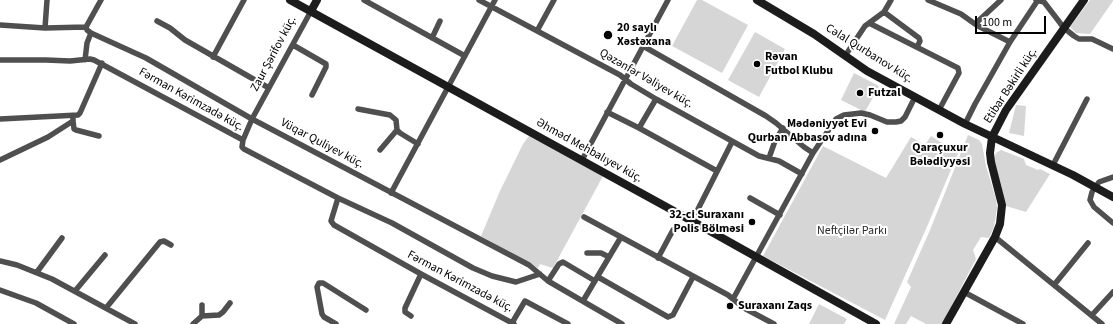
<!DOCTYPE html>
<meta charset="utf-8">
<style>
body{margin:0}
#map{position:relative;width:1113px;height:324px;overflow:hidden;background:#fff;font-family:"Source Sans 3",sans-serif}
canvas{display:block}
.scale{position:absolute;left:975px;top:16px;width:71px;height:18px;box-sizing:border-box;border:2px solid #000;border-top:0;padding-left:5px;font-size:12px;line-height:14px;white-space:nowrap;color:#000;-webkit-text-stroke:3px #fff;paint-order:stroke}
</style>
<div id="map">
<canvas width="1113" height="324"></canvas>
<div class="scale">100 m</div>
</div>
<script>
const ctx = document.querySelector('canvas').getContext('2d');
ctx.lineJoin = 'round';
function paint(path, color) {
  ctx.fillStyle = color;
  ctx.fill(path, 'evenodd');
}
function toPath(rows) {
  const path = new Path2D();
  for (const r of rows) {
    path.moveTo(r[0], r[1]);
    for (let i = 2; i < r.length; i += 2) path.lineTo(r[i], r[i + 1]);
  }
  return path;
}
function stroke(path, color, width, dash) {
  ctx.strokeStyle = color;
  ctx.lineWidth = width;
  ctx.lineCap = dash ? 'butt' : 'round';
  ctx.setLineDash(dash || []);
  ctx.stroke(path);
}
function write(font, color, halo, rows, align = 'center') {
  ctx.font = font + ' "Source Sans 3",sans-serif';
  ctx.lineWidth = 4;
  ctx.setLineDash([]);
  ctx.textBaseline = 'middle';
  ctx.strokeStyle = halo;
  ctx.fillStyle = color;
  for (const [text, x, y, turn = 0] of rows) {
    ctx.save();
    ctx.translate(x, y);
    ctx.rotate((+turn || 0) * Math.PI / 180);
    ctx.textAlign = isNaN(turn) ? turn : align;
    if (halo) ctx.strokeText(text, 0, 0);
    ctx.fillText(text, 0, 0);
    ctx.restore();
  }
}
const green = toPath([
 [697,0,702,0,748,25,722,73,672,46],
 [1090,0,1113,0,1113,1,1090,34,1076,33,1070,27],
 [755,32,785,49,759,97,728,80],
 [854,73,879,86,865,112,841,100],
 [1016,105,1026,106,1024,136,1009,133],
 [968,135,979,140,982,144,986,166,996,199,997,208,994,227,989,238,981,237,973,250,976,259,942,324,926,324,911,316,906,324,894,324,911,287,907,282,930,230],
 [529,136,603,176,553,268,540,264,538,268,481,236,500,191,523,144],
 [931,136,958,153,926,229,885,320,763,256,823,146,886,178,911,137,925,145],
 [1001,150,1024,159,1026,165,1038,170,1040,169,1050,174,1026,212,1006,206,994,159,996,153],
 [819,304,847,319,844,324,809,324]
]);
const street = toPath([
 [364,0,465,56],
 [479,0,620,75,631,84,656,99,759,156,779,161,802,174],
 [928,0,961,14,975,24,1001,0],
 [1036,0,1044,2,1064,28,1074,36,1079,39,1092,39,1113,49],
 [884,12,919,38,920,41,917,47],
 [157,21,170,28,185,40,269,88],
 [869,23,958,68,959,73,939,110],
 [975,24,982,28,1010,42],
 [0,25,45,28,86,27],
 [86,27,87,30,91,33,146,58,252,119,529,265,548,281,622,324],
 [86,27,101,0],
 [45,28,47,0],
 [537,31,554,0],
 [432,38,440,21],
 [293,45,326,64,326,67,312,95],
 [643,46,766,116,776,123,804,147,813,153],
 [845,56,865,26,884,12,891,0],
 [213,57,244,0],
 [0,60,46,60,70,61,90,59,94,60,243,140,242,147,244,149,338,198,392,223,473,268,492,276,516,282,540,274],
 [85,60,87,43,91,33],
 [358,109,390,115,396,120,397,130,400,133,418,144],
 [607,112,639,128,717,171],
 [0,119,78,115,80,113,102,63],
 [73,121,74,129,76,130,99,136],
 [965,124,975,104,1010,42,1038,0],
 [639,128,656,99],
 [243,140,252,119,311,11],
 [380,150,397,130],
 [769,158,775,141,783,128],
 [0,160,48,137,73,121,73,116],
 [582,160,668,0],
 [1053,165,1087,99],
 [1113,177,1099,182,1092,192,1090,200,1094,207,1113,223],
 [391,193,495,0],
 [338,198,331,221,334,225,421,274,514,324],
 [750,198,780,215],
 [584,217,728,295,744,308,774,324],
 [692,221,732,142],
 [995,237,1102,324],
 [587,253,601,253,609,257],
 [658,258,673,230],
 [0,261,17,265,52,279,135,324],
 [37,272,62,238],
 [598,277,668,317,673,315,693,277],
 [548,281,559,264,563,262,595,281],
 [1054,285,1088,243],
 [0,290,36,303,74,324],
 [75,291,105,255],
 [964,292,1023,324],
 [733,299,813,153,836,119,844,115,861,113,870,115,887,122,896,122,901,121,905,117,915,97],
 [583,301,621,237],
 [202,305,202,316],
 [106,308,160,242,164,241,171,245],
 [1092,315,1113,292],
 [411,316,405,312,405,308,421,274],
 [512,323,525,301,568,324],
 [193,324,202,316,219,315,223,312,230,303],
 [336,324,324,317,322,314,317,287,319,283,323,283,366,310]
]);
const secondary = toPath([
 [290,0,692,221,876,324],
 [757,0,814,34,867,71,915,97,965,124,1073,175,1113,197],
 [311,11,317,0],
 [946,324,995,237,1000,224,1002,205,991,162,990,153,992,137,1006,110,1084,0]
]);
const markers = [
 [608,35,5,"#000"],
 [757,64,4,"#000"],
 [860,93,4,"#000"],
 [875,131,4,"#000"],
 [940,135,4,"#000"],
 [752,222,4,"#000"],
 [730,306,4,"#000"]
];
const poiNames = [
 ["20 saylı",617,28],
 ["Xəstəxana",617,42],
 ["Rəvan",765,57],
 ["Futbol Klubu",765,71],
 ["Futzal",868,93],
 ["Mədəniyyət Evi",867,124,"right"],
 ["Qurban Abbasov adına",867,138,"right"],
 ["Qaraçuxur",940,148,"center"],
 ["Bələdiyyəsi",940,162,"center"],
 ["32-ci Suraxanı",744,215,"right"],
 ["Polis Bölməsi",744,229,"right"],
 ["Suraxanı Zaqs",738,306]
];
const streetNames = [
 ["Zaur Şərifov küç.",274,54,-62],
 ["Cəlal Qurbanov küç.",869,54,32],
 ["Qəzənfər Vəliyev küç.",646,79,30],
 ["Etibar Bəkirli küç.",1011,86,-57],
 ["Fərman Kərimzadə küç.",191,100,29],
 ["Vüqar Quliyev küç.",322,144,28],
 ["Əhməd Mehbalıyev küç.",589,151,29],
 ["Fərman Kərimzadə küç.",460,282,28]
];
const parkNames = [
 ["Neftçilər Parkı",852,231]
];
paint(green, '#d6d6d6');
stroke(street, '#4f4f4f', 5.5);
stroke(secondary, '#1c1c1c', 8);
for (const [x, y, r, color] of markers) {
  const dot = new Path2D();
  dot.arc(x, y, r, 0, 2 * Math.PI);
  ctx.fillStyle = color;
  ctx.fill(dot);
  stroke(dot, '#fff', 1.5);
}
write('bold 12px', '#000', '#fff', poiNames, 'left');
write('12px', '#000', '#fff', streetNames);
write('12px', '#2d2d2d', '#fff', parkNames);
</script>
